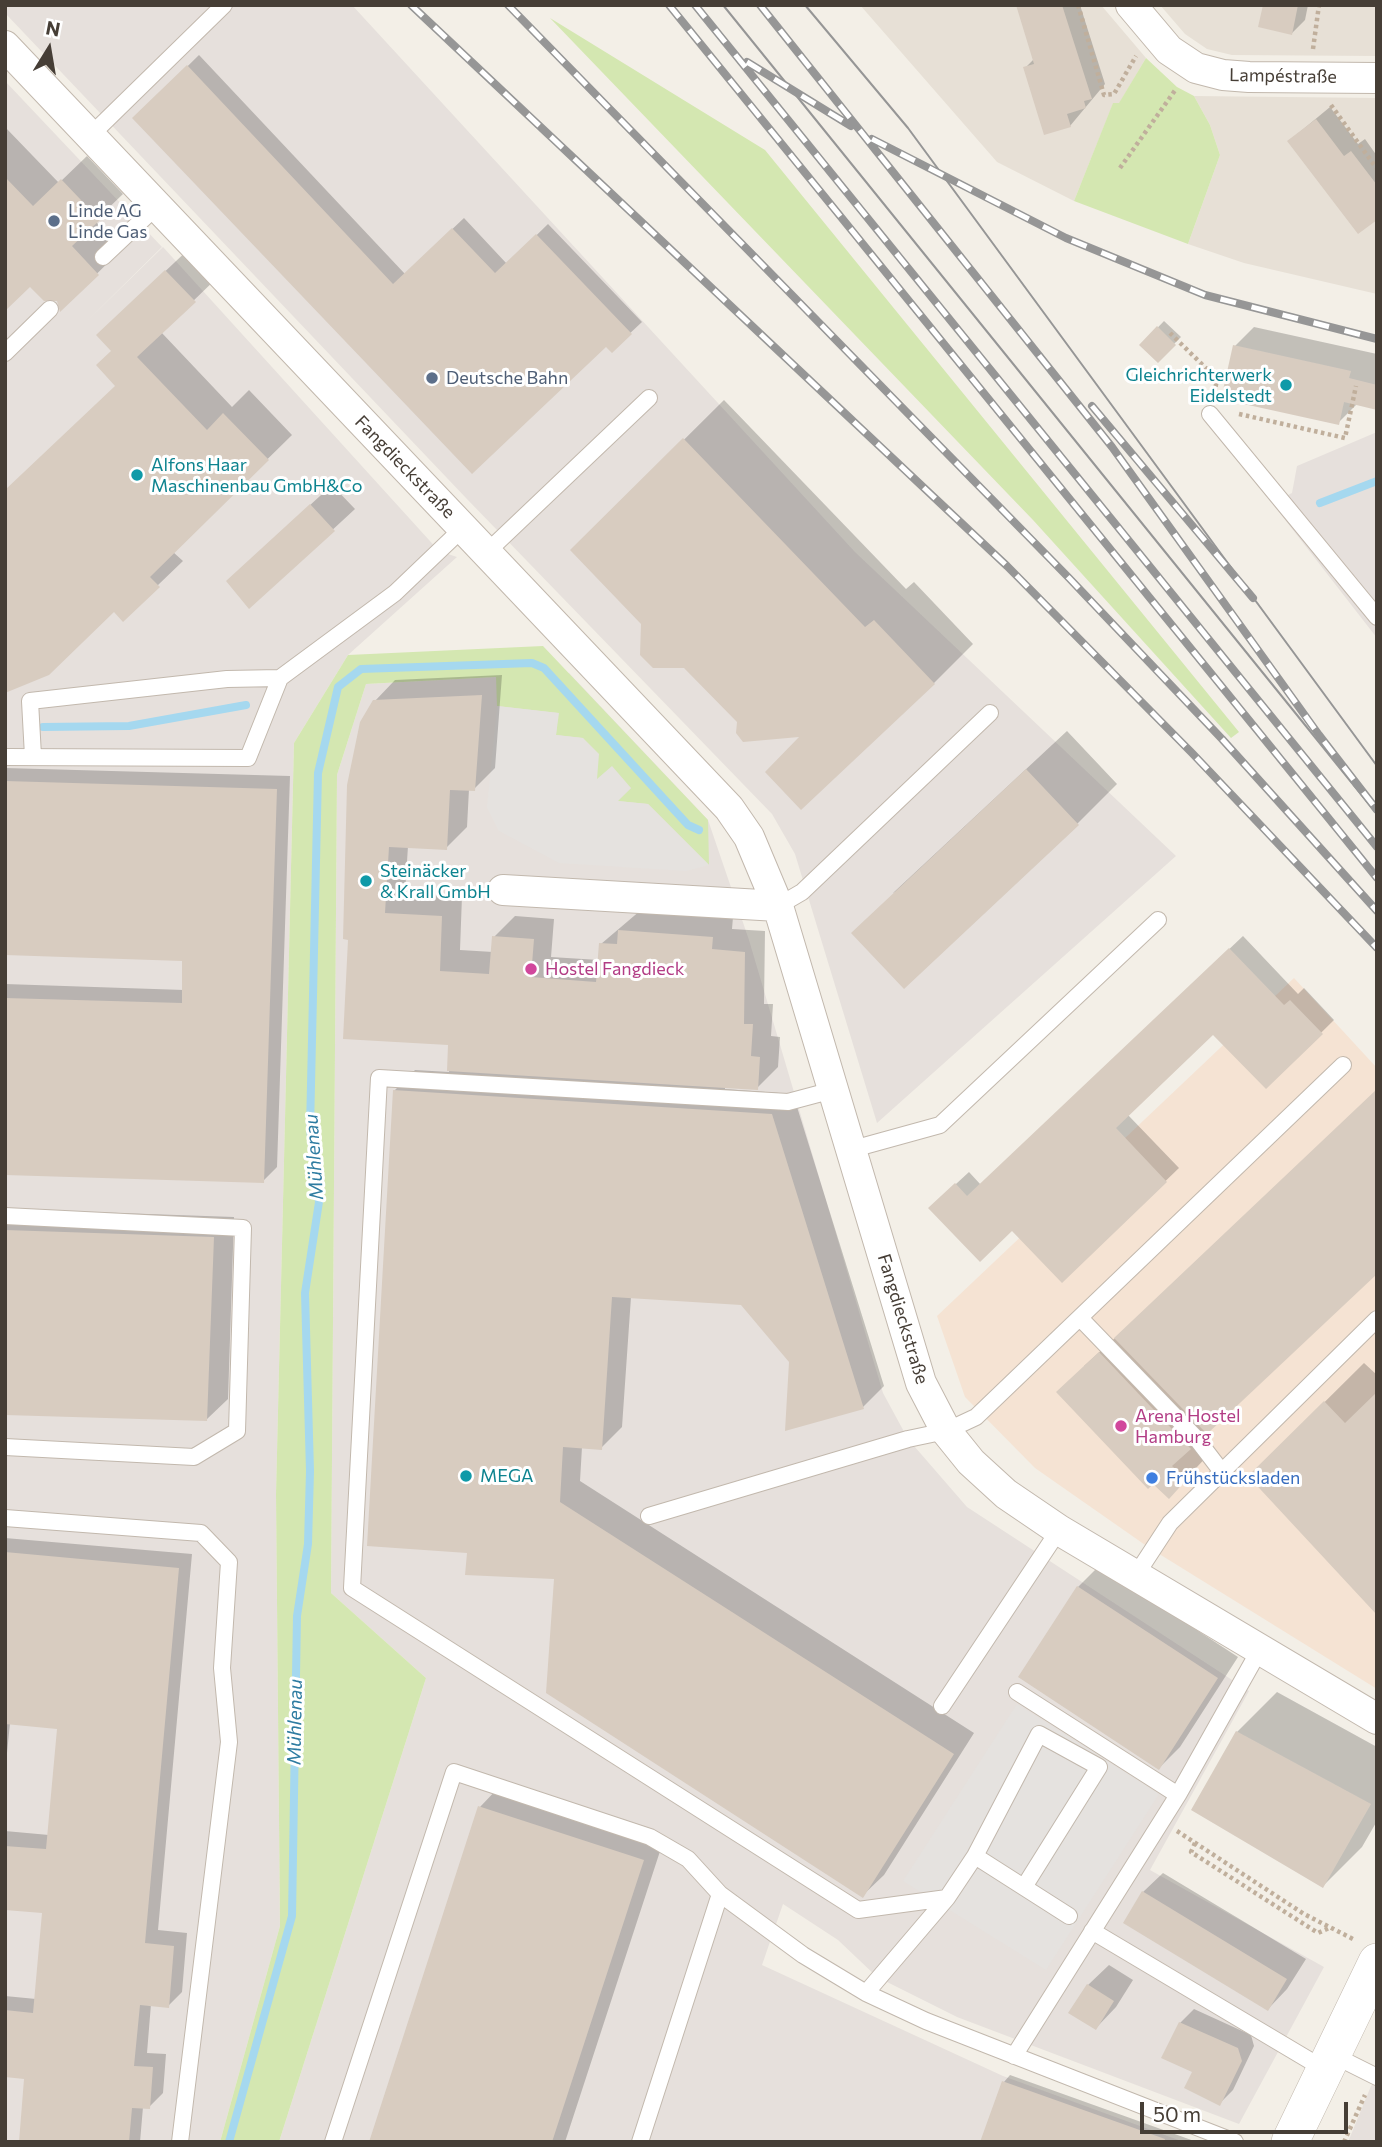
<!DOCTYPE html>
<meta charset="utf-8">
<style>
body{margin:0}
#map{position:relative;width:1382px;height:2147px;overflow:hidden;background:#f3efe7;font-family:Commissioner,sans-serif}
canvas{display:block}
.frame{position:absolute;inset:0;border:7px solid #463e36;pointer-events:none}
.north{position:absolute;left:14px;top:14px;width:70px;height:70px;-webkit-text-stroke:5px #fff;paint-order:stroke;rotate:11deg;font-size:19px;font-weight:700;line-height:28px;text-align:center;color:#463e36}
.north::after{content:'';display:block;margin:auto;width:24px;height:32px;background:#463e36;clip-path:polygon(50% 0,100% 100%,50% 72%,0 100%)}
.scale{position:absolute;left:1140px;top:2102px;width:208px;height:32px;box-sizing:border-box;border:4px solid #463e36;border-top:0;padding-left:9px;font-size:21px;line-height:24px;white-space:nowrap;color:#463e36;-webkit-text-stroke:5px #fff;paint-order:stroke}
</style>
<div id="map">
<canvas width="1382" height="2147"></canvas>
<div class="frame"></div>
<div class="north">N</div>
<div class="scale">50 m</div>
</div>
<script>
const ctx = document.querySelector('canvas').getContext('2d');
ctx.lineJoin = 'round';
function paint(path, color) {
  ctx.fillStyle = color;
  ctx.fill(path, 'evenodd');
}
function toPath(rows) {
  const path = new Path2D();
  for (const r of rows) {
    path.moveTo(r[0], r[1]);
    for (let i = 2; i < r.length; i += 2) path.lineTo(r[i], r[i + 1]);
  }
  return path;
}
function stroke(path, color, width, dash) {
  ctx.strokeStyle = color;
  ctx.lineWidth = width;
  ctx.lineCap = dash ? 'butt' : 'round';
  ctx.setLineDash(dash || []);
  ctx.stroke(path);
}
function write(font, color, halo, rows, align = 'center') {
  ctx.font = font + ' Commissioner,sans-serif';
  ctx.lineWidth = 6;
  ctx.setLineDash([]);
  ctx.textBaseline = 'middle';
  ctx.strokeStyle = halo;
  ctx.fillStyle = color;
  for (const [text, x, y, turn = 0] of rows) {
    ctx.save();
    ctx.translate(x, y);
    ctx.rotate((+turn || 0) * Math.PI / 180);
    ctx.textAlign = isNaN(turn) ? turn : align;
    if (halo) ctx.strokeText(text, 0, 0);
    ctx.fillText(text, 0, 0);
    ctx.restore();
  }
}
const residential = toPath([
 [860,5,1101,5,1146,58,1119,104,1113,104,1074,201,997,162],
 [1160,5,1377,5,1377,56,1232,55,1207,49,1185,34],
 [1194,96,1377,98,1377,294,1244,263,1188,244,1220,155,1210,125]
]);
const commercial = toPath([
 [1294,978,1377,1068,1377,1689,1148,1547,1035,1468,965,1397,937,1316]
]);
const industrial = toPath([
 [5,5,352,5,855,552,1176,856,877,1123,795,854,772,814,466,498,5,13],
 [5,81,162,247,86,322,163,247,439,551,457,557,348,655,294,743,276,1494,280,1926,220,2142,5,2142],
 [1377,432,1377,638,1272,503,1292,493,1297,466],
 [569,673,708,820,749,940,883,1393,908,1439,967,1507,1249,1691,1150,1870,1324,1967,1239,2124,957,2017,877,1977,838,1940,783,1904,762,1965,1003,2076,1184,2142,279,2142,426,1678,331,1593,337,775,366,684],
 [1377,2080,1377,2142,1348,2142,1371,2086]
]);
const green = toPath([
 [550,18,765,150,1239,732,1231,738,1033,520],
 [1146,58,1177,87,1194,96,1210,125,1220,155,1188,244,1074,201,1113,103,1119,103],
 [543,646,708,820,709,865,648,804,617,801,631,788,597,780,583,738,556,735,558,713,497,706,496,677,366,684,337,775,331,1593,426,1678,279,2142,220,2142,280,1926,276,1494,294,743,348,655]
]);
const parking = toPath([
 [497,706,559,713,556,735,583,738,599,754,597,779,612,766,631,788,618,801,648,804,709,865,686,871,559,863,499,831,487,807],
 [1017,1704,1159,1794,1046,1970,903,1881]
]);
const shadow = toPath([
 [1017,5,1080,5,1105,84,1070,126,1025,68,1034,59],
 [1264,5,1308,5,1305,20,1292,33],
 [199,55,405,274,464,218,507,264,548,224,642,322,612,350,606,345,472,472,135,118],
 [1330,107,1358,144,1365,139,1377,156,1377,217,1289,141],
 [5,127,59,183,87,156,123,194,95,221,122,249,61,309,58,300,30,284,5,308],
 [191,247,219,276,161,332,232,407,249,390,292,435,173,552,183,561,158,585,114,610,117,385,113,351,123,311],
 [1164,321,1181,337,1158,360,1141,345],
 [1254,327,1377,354,1377,407,1357,404,1338,423,1235,346],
 [724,400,906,589,914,582,973,644,934,683,803,735,738,722,573,550],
 [332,485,355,509,249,607,249,561],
 [502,675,495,768,474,789,469,789,467,827,446,848,408,846,405,893,462,896,460,950,493,952,494,937,515,916,554,919,551,957,599,960,601,944,641,910,733,917,732,929,765,931,764,1004,773,1004,771,1036,780,1037,778,1067,757,1088,725,1086,725,1089,793,1094,884,1386,863,1407,791,1362,742,1304,631,1297,622,1427,601,1448,582,1447,580,1481,974,1733,884,1875,863,1895,556,1578,469,1552,394,1091,415,1070,449,1072,450,1043,345,1037,374,702,395,680],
 [1067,731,1117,784,1077,824,893,893],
 [5,768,290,776,277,1167,263,1181,5,1173,5,984,184,990,184,959,5,953],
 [1243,936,1298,994,1304,988,1334,1020,1266,1087,1214,1032,1128,1115,1179,1168,1062,1281,1012,1229,944,1195,969,1172,981,1185],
 [5,1209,234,1217,228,1399,207,1419,5,1413],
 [1126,1328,1206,1431,1197,1440,1211,1452,1169,1497,1084,1366],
 [1364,1363,1377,1375,1377,1600,1250,1476],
 [5,1538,192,1554,158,1930,187,1933,182,1992,168,2006,151,2004,147,2053,166,2054,163,2093,149,2107,143,2107,140,2142,21,2142,26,2077,5,2075,5,1996,36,1999,44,1912,5,1908,5,1831,49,1835,59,1727,10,1723,5,1773],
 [1099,1566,1238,1657,1180,1747,1159,1768,1078,1587],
 [1277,1692,1377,1747,1377,1821,1362,1847,1323,1886,1237,1732],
 [500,1786,664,1839,565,2142,377,2142,480,1807],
 [1163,1873,1306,1959,1287,1989,1268,2009,1143,1892],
 [1109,1965,1133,1980,1116,2007,1096,2028,1088,1985],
 [1194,2009,1251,2035,1254,2046,1233,2090,1219,2104,1194,2071,1180,2023],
 [1010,2075,1197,2142,982,2142,1004,2082]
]);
const stream = toPath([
 [1320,503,1377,481],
 [43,727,129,726,246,705],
 [229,2142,292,1916,297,1616,308,1544,310,1471,305,1293,319,1202,310,1129,318,773,338,687,361,669,532,663,544,668,688,825,699,830]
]);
const building = toPath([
 [1016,5,1062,5,1092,99,1084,101,1086,108,1067,114,1071,127,1044,135,1023,67,1034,64],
 [1263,5,1298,5,1292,35,1258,27],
 [187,65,393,284,452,228,495,273,536,234,632,334,612,353,606,347,472,474,132,118],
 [1316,119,1344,156,1351,151,1377,185,1377,220,1358,234,1287,141],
 [5,177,33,206,61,179,100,220,72,246,99,275,60,312,57,301,44,301,30,287,5,311],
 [165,270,196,302,137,357,207,430,223,413,269,460,150,577,160,587,123,622,114,612,49,675,5,693,5,490,115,386,96,365,111,351,96,335],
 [1157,326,1176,345,1158,363,1139,345],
 [1233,345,1351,371,1349,378,1377,385,1377,410,1344,402,1339,425,1221,399],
 [683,438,865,627,874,620,935,684,801,810,765,772,799,737,743,742,736,733,737,722,684,668,653,668,640,655,641,624,570,550],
 [310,504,335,531,249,609,226,581],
 [482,695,475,791,450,790,447,850,389,847,385,913,442,916,440,971,489,974,492,936,534,939,531,977,596,982,599,943,617,944,618,930,713,937,712,949,745,952,744,1024,753,1024,751,1056,760,1057,758,1090,447,1071,448,1045,343,1039,348,940,343,939,347,785,360,722,373,700],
 [1026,769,1079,825,904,989,851,933],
 [5,781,277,789,264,1183,5,1175,5,998,182,1003,182,961,5,955],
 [1229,948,1284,1005,1290,1000,1323,1034,1266,1089,1213,1035,1116,1128,1167,1182,1062,1283,1012,1231,980,1262,928,1208,955,1183,967,1196],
 [1377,1089,1377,1274,1207,1434,1114,1338],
 [393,1090,772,1114,864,1409,785,1431,789,1362,741,1305,612,1297,602,1450,563,1447,560,1502,954,1754,863,1898,546,1693,554,1579,465,1575,467,1553,367,1546],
 [5,1230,214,1237,207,1421,5,1415],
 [1099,1352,1191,1449,1172,1466,1187,1479,1169,1499,1153,1484,1148,1489,1056,1392],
 [1377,1392,1377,1615,1248,1476,1324,1401,1345,1423],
 [5,1552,179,1568,145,1943,174,1946,169,2008,140,2005,134,2066,153,2067,150,2109,132,2108,129,2142,19,2142,24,2079,5,2077,5,2010,33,2013,42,1913,5,1910,5,1846,46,1849,57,1729,5,1724],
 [1077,1586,1218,1678,1159,1770,1018,1677],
 [1236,1731,1371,1804,1323,1888,1191,1810],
 [478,1806,644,1860,552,2142,369,2142],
 [1142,1891,1287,1979,1268,2011,1123,1923],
 [1087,1984,1114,2001,1096,2030,1068,2013],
 [1179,2022,1238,2048,1242,2061,1220,2106,1184,2088,1192,2072,1161,2058],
 [1002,2081,1165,2139,1164,2142,980,2142]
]);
const path = toPath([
 [1078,5,1104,95,1114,94,1136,56],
 [1313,49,1319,5],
 [1331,105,1377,169],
 [1120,168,1176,89],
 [1170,333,1217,379,1214,396],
 [1239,414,1345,438,1356,386],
 [1177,1831,1304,1914,1355,1940],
 [1195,1843,1191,1852,1318,1933,1329,1928],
 [1344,2142,1365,2095]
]);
const service = toPath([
 [90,136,224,5],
 [103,257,157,206],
 [5,353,50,309],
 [1210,414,1377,617],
 [487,552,649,398],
 [33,756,30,701,227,679,280,678],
 [5,757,248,758,280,678,395,593,463,528],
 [778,906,802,892,990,713],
 [833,1090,788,1102,379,1078,352,1588,858,1910,947,1898,975,1856,1069,1916],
 [853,1149,940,1125,1158,920],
 [5,1216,243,1228,237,1431,194,1457,5,1447],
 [1081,1319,1196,1438,1222,1472],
 [649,1516,908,1439,946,1431,976,1417,1343,1065],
 [5,1518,201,1533,229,1562,222,1668,229,1742,180,2142],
 [1134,1578,1170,1523,1377,1319],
 [1017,1692,1178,1795],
 [942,1706,1059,1530],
 [975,1856,1039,1734,1099,1767,1024,1887],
 [1092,1931,1324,2069],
 [866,1993,947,1898],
 [1331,2054,1377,2077],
 [1014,2056,1178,1795,1259,1651],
 [333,2142,454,1772,650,1837,688,1859,720,1894,803,1955,866,1993,926,2021,1235,2142],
 [640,2142,720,1894]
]);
const minor = toPath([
 [1131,5,1169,50,1196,68,1223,75,1249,77,1377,78],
 [5,46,729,808,749,837,778,906,921,1383,946,1431,971,1462,1006,1494,1059,1530,1377,1719],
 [503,890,778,906]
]);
const tertiary = toPath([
 [1290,2142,1377,1962]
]);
const tram = toPath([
 [723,5,1377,814],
 [805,5,908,128,1377,766]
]);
const rail = toPath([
 [411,5,1007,566,1192,753,1377,948],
 [508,5,1069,578,1222,739,1377,911],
 [669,5,1377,878],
 [695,5,1377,847],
 [760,5,1112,447,1319,735,1377,810],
 [747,62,851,126],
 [872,139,1066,238,1205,295,1377,339],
 [1092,406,1253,598]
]);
const markers = [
 [54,221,7,"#5c6f8a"],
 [432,378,7,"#5c6f8a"],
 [1286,385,7,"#0f9aa8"],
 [137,475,7,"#0f9aa8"],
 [366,881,7,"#0f9aa8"],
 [531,969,7,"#d1479c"],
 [1121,1426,7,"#d1479c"],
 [466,1476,7,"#0f9aa8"],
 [1152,1478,7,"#3f7fe0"]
];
const streetNames = [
 ["Lampéstraße",1283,76,1],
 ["Fangdieckstraße",405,467,46],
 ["Fangdieckstraße",903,1319,73]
];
const serviceNames = [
 ["Linde AG",68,211],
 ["Linde Gas",68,232],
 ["Deutsche Bahn",446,378]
];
const cultureNames = [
 ["Gleichrichterwerk",1272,375,"right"],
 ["Eidelstedt",1272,396,"right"],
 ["Alfons Haar",151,465],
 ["Maschinenbau GmbH&Co",151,486],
 ["Steinäcker",380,871],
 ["& Krall GmbH",380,892],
 ["MEGA",480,1476]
];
const hotelNames = [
 ["Hostel Fangdieck",545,969],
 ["Arena Hostel",1135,1416],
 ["Hamburg",1135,1437]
];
const shopNames = [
 ["Frühstücksladen",1166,1478]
];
const waterNames = [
 ["Mühlenau",314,1157,-94],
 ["Mühlenau",295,1722,-89]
];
paint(residential, '#e7e0d6');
paint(commercial, '#f5e3d3');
paint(industrial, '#e6e0dc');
paint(green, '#d4e7b1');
paint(parking, '#e5e2df');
paint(shadow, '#0003');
stroke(stream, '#a5d8ef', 8);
paint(building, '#d8ccc0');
stroke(service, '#c2b8ad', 18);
stroke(minor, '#c2b8ad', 32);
stroke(tertiary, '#c2b8ad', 38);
stroke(path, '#c0af9c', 4.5, [3.5, 3.5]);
stroke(service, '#fff', 16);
stroke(minor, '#fff', 30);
stroke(tertiary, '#fff', 37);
stroke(tram, '#969696', 2);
stroke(rail, '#969696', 8);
stroke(rail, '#fff', 5, [16]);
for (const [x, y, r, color] of markers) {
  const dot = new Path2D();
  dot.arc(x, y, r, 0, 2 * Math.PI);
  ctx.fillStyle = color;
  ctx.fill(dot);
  stroke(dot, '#fff', 2.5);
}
write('18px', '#463e36', '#fff', streetNames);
write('18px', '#4e5e75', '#fff', serviceNames, 'left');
write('18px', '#0d838f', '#fff', cultureNames, 'left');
write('18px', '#b23c85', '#fff', hotelNames, 'left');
write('18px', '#366cbe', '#fff', shopNames, 'left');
write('italic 19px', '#2e7ca1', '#fff', waterNames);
</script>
